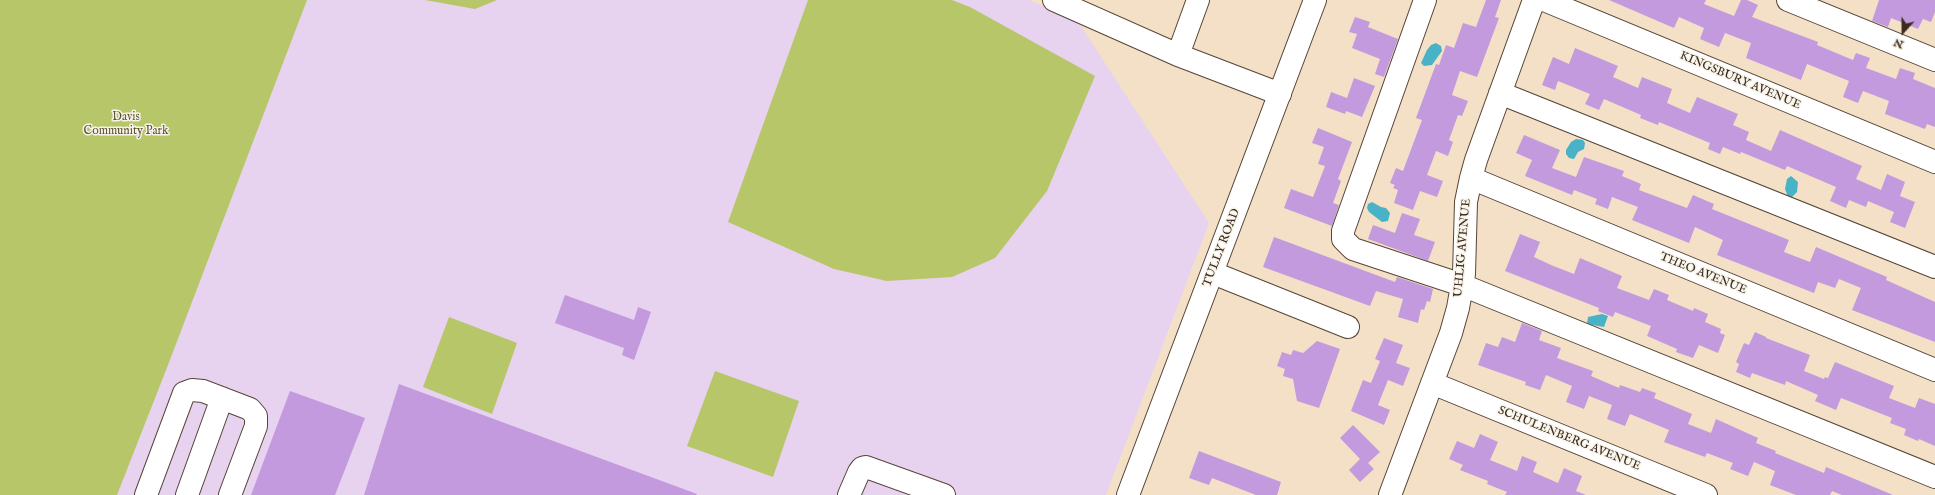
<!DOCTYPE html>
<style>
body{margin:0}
#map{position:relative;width:1935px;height:495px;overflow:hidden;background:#f3e0c6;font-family:"IM FELL English",serif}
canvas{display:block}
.north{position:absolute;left:1883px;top:12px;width:40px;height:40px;-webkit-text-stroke:3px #f7f3e8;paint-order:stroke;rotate:201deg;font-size:11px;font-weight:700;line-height:16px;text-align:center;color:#3b2a1e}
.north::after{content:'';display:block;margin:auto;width:14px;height:18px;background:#3b2a1e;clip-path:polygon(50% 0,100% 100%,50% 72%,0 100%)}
</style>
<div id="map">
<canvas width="1935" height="495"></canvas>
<div class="north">N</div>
</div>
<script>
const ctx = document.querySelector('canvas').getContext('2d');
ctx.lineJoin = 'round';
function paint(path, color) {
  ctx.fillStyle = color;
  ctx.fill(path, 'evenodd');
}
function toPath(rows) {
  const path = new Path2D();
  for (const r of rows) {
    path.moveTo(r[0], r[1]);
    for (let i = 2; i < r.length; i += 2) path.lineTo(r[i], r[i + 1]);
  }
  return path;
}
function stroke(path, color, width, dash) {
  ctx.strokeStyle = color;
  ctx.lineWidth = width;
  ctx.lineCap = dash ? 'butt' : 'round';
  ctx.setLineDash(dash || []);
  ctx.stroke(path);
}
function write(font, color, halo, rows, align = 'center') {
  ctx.font = font + ' "IM FELL English",serif';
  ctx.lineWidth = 3;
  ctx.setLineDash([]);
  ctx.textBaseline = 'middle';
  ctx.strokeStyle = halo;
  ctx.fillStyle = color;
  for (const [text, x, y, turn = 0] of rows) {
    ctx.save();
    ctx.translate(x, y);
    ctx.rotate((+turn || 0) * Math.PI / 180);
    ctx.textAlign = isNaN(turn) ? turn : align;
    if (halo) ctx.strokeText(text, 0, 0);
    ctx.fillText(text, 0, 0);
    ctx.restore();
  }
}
const built = toPath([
 [306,0,1029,0,1077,20,1209,223,1106,495,116,495]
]);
const green = toPath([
 [0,0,307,0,168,365,117,495,0,495],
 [425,0,497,0,475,9],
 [808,0,952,0,970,7,1095,76,1047,191,995,258,952,277,887,281,834,269,728,222],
 [449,317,517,343,492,414,423,387],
 [715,371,799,401,773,477,687,446]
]);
const water = toPath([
 [1436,43,1441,46,1442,51,1432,65,1424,66,1421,63,1427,50,1431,45],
 [1576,139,1583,140,1585,143,1584,149,1578,152,1574,159,1569,158,1566,154,1566,150,1571,142],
 [1791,176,1798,182,1797,192,1791,198,1788,197,1785,189,1787,179],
 [1372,202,1381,207,1386,208,1390,213,1388,221,1382,222,1369,212,1367,208,1368,204],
 [1602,314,1608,316,1604,327,1587,324,1588,317]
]);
const building = toPath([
 [1486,0,1501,0,1495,17,1499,18,1477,77,1460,71,1452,95,1468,101,1462,116,1458,115,1449,140,1453,142,1448,156,1436,151,1427,175,1443,181,1437,197,1420,191,1413,210,1394,203,1398,190,1393,188,1395,185,1390,183,1396,168,1403,171,1422,120,1416,118,1436,64,1439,65,1446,45,1454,48,1463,23,1476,27],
 [1609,0,1706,0,1704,4,1734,16,1741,0,1747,0,1758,5,1752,17,1818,42,1817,45,1853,60,1856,53,1870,58,1866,68,1896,79,1900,68,1915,73,1913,79,1935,88,1935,127,1927,124,1925,129,1885,114,1889,101,1863,91,1858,103,1843,97,1849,81,1807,64,1801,80,1746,58,1751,43,1725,33,1719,47,1700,39,1704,28,1679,17,1674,28],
 [1879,0,1935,0,1935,12,1931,22,1923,19,1918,29,1891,18,1888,27,1872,21],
 [1355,17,1370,22,1368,27,1398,39,1384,77,1375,74,1380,59,1352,48,1357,34,1349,32],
 [1575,48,1618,66,1613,77,1638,88,1642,77,1672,89,1667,103,1690,113,1697,97,1738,114,1733,125,1749,132,1746,140,1771,151,1780,130,1862,166,1856,179,1881,190,1887,174,1905,182,1900,196,1915,202,1905,228,1890,222,1894,212,1868,201,1866,207,1849,200,1846,208,1830,201,1836,187,1787,166,1785,170,1741,152,1740,154,1723,147,1720,154,1708,149,1710,143,1659,122,1658,125,1640,118,1641,115,1604,99,1599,110,1585,104,1590,94,1558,81,1555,90,1542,85,1553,57,1569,64],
 [1354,78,1375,86,1362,117,1346,111,1345,114,1326,107,1331,92,1347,98],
 [1318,128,1352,142,1338,179,1341,181,1333,203,1339,205,1332,226,1284,208,1291,189,1313,197,1325,166,1318,164,1324,147,1312,143],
 [1524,135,1560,150,1552,168,1576,177,1584,157,1624,171,1622,176,1641,184,1639,190,1687,208,1693,195,1714,204,1712,209,1789,240,1784,252,1810,262,1816,247,1887,277,1886,280,1935,302,1935,342,1852,310,1861,288,1839,279,1835,288,1818,282,1814,293,1717,255,1723,240,1695,227,1689,243,1632,220,1638,207,1612,197,1608,209,1595,204,1597,199,1574,190,1572,195,1525,176,1532,160,1516,153],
 [1402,213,1420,219,1414,235,1435,242,1428,261,1368,239,1373,225,1395,233],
 [1520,234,1540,242,1534,257,1551,265,1574,274,1580,258,1622,276,1617,288,1649,300,1654,289,1669,295,1667,300,1693,311,1694,308,1708,314,1705,322,1721,329,1720,333,1725,335,1718,353,1699,345,1693,358,1676,352,1677,349,1647,336,1651,326,1615,312,1613,317,1598,311,1599,308,1505,271],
 [1274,237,1395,282,1397,277,1433,289,1430,302,1427,301,1424,310,1421,309,1418,323,1398,317,1403,299,1376,291,1370,306,1263,267],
 [565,295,634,320,638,307,651,312,634,360,622,355,624,348,555,323],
 [1522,323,1542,331,1539,340,1561,348,1557,358,1593,371,1591,376,1619,388,1620,385,1640,392,1642,388,1656,393,1654,398,1692,414,1688,424,1711,433,1716,419,1758,438,1756,443,1776,451,1775,453,1824,473,1826,467,1893,495,1842,495,1832,491,1830,495,1796,495,1770,485,1775,471,1754,462,1748,476,1730,469,1733,463,1707,453,1705,457,1664,442,1669,430,1630,414,1625,426,1607,419,1612,405,1589,396,1584,409,1566,402,1572,386,1546,375,1540,390,1525,385,1526,382,1478,365,1486,343,1498,347,1502,337,1515,342],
 [1755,332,1766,337,1766,338,1810,355,1804,371,1824,379,1825,377,1828,378,1835,362,1894,386,1889,398,1915,408,1919,398,1935,404,1935,446,1919,439,1918,441,1904,435,1906,429,1890,423,1892,418,1841,398,1836,410,1815,401,1818,395,1786,381,1785,385,1752,373,1750,378,1736,372,1739,364,1736,362,1744,343,1749,345],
 [1384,338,1403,345,1396,363,1410,368,1403,386,1388,380,1378,405,1390,410,1384,425,1351,411,1363,380,1371,383,1380,361,1375,359],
 [1317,341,1340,349,1319,408,1297,401,1293,379,1283,376,1285,369,1277,366,1282,352,1291,355,1293,350,1303,353],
 [399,384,697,494,696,495,364,495],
 [290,391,365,418,335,495,251,495],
 [1353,425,1380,452,1368,463,1374,469,1360,482,1349,470,1360,459,1340,438],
 [1480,434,1498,442,1490,460,1517,471,1522,456,1537,462,1533,472,1558,483,1564,468,1582,476,1576,491,1586,495,1505,495,1507,492,1487,484,1488,481,1460,470,1463,465,1449,459,1457,441,1474,448],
 [1199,451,1281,482,1277,495,1256,495,1212,478,1209,485,1189,478]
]);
const minor = toPath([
 [1054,0,1178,55,1280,94],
 [1425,0,1343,231,1343,239,1353,249,1462,285,1935,477],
 [1544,0,1935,162],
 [1788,0,1935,60],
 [1178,55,1198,0],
 [1500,93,1935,267],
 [1471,178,1935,370],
 [1213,273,1348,327],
 [1432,383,1706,495],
 [146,495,184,393,192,390,203,391,250,409,256,416,256,426,230,495],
 [187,495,222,398],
 [849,495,859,472,862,468,866,467,944,495],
 [1390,495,1451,333,1458,308,1464,274,1466,202,1471,178,1476,160,1534,0]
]);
const major = toPath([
 [1128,495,1315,0]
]);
const streetNames = [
 ["KINGSBURY AVENUE",1740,81,23],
 ["TULLY ROAD",1222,248,-69],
 ["UHLIG AVENUE",1463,248,-85],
 ["THEO AVENUE",1703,274,22],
 ["SCHULENBERG AVENUE",1569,439,22]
];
const parkNames = [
 ["Davis",126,118],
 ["Community Park",126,132]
];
paint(built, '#e7d2ef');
paint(green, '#b7c668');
paint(water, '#48b2c6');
paint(building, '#c39ade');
stroke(minor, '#574537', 24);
stroke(major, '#574537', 24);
stroke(minor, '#fff', 22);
stroke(major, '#fff', 22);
write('12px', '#3b2a1e', '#f7f3e8', streetNames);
write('12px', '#5a5130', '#f7f3e8', parkNames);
</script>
